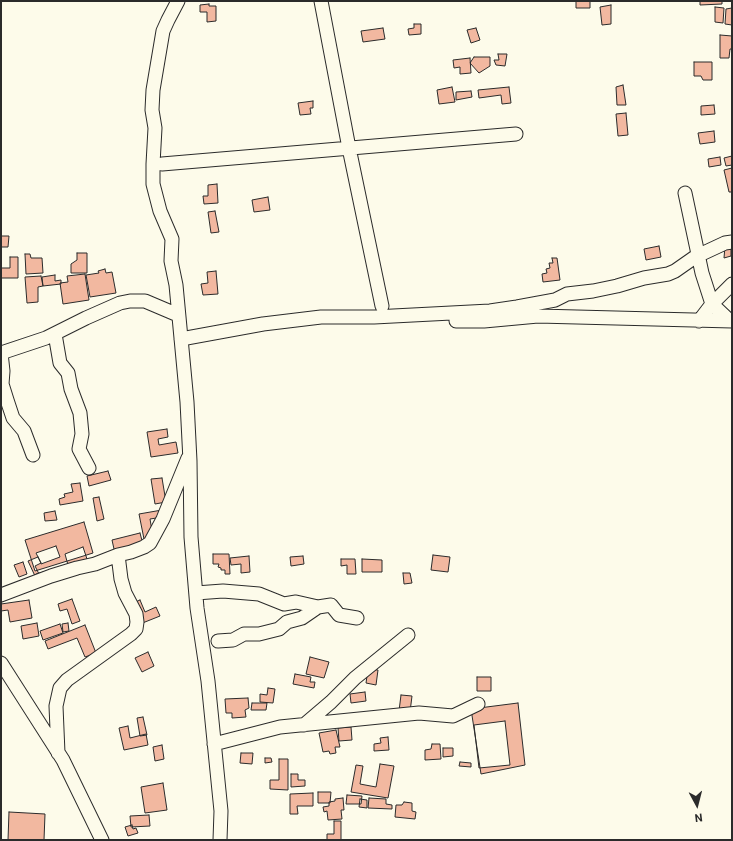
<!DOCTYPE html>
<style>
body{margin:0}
#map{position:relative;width:733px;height:841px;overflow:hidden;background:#fdfbea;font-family:Roboto,sans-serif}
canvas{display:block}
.frame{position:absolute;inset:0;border:2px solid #2b2b2b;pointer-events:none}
.north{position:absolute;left:677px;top:785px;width:40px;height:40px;-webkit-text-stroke:3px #fdfbea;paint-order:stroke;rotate:173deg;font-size:11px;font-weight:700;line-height:16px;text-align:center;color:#2b2b2b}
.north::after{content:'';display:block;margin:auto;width:14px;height:18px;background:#2b2b2b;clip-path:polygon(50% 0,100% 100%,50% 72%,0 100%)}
</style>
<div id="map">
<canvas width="733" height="841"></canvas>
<div class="frame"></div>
<div class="north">N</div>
</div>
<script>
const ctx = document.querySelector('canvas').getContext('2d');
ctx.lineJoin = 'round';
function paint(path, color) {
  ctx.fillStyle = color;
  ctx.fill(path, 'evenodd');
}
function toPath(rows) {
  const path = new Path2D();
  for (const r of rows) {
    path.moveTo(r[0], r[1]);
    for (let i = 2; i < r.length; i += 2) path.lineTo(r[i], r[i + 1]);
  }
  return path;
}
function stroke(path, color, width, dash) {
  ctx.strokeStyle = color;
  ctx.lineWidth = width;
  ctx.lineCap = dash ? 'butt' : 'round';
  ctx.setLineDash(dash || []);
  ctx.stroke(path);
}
const building = toPath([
 [576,1,590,1,590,8,576,8,576,1],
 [700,1,722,1,722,4,700,5,700,1],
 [209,4,209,6,216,6,216,21,207,22,207,12,200,12,200,5,209,4],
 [611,5,611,24,602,25,600,7,611,5],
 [715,7,724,8,723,23,715,22,715,7],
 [732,8,732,25,725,24,726,9,732,8],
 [414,24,421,24,421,34,409,35,408,29,414,28,414,24],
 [383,28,385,39,363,42,361,31,383,28],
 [476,28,480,40,471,43,467,30,476,28],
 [720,35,732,36,732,49,730,49,729,58,720,58,720,35],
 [498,54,507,54,505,66,496,65,494,60,499,60,498,54],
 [474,57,490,57,490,66,479,73,470,63,474,57],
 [470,58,471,73,460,74,460,67,454,68,453,60,470,58],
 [694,62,712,62,712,80,703,80,701,76,694,76,694,62],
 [623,85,626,105,617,105,616,87,623,85],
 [452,87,455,102,439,104,437,90,452,87],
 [509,87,511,103,502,104,501,95,479,98,478,90,509,87],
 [471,91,472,97,456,100,456,92,471,91],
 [313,101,313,108,310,108,311,114,300,115,298,103,313,101],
 [714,105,715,114,701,115,701,106,714,105],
 [626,113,628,135,618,136,616,114,626,113],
 [714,131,715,142,700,144,698,133,714,131],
 [732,156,732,165,726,166,724,158,732,156],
 [720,157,721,165,709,167,708,159,720,157],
 [732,168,732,192,729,192,724,170,732,168],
 [217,184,218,203,204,204,203,196,208,196,208,185,217,184],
 [268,197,270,210,254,212,252,200,268,197],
 [215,211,219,232,211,233,208,212,215,211],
 [1,236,9,236,8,247,1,247,1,236],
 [731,244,731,256,724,258,725,246,731,244],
 [659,246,661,257,646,260,644,249,659,246],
 [77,253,87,253,87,273,71,273,71,264,77,260,77,253],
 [25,254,30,254,31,258,42,258,43,273,26,274,25,254],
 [10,257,18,257,18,278,1,278,1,268,10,268,10,257],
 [552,258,557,258,560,280,543,282,542,274,547,273,546,269,550,268,549,263,553,263,552,258],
 [105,269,106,273,112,272,116,293,90,297,86,275,99,273,98,271,105,269],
 [216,271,218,294,203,295,201,284,208,283,207,272,216,271],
 [85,274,89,300,63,304,60,283,68,282,67,276,85,274],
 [55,275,55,281,61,280,61,284,43,286,42,277,55,275],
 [41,276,43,286,38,287,38,302,27,303,25,277,41,276],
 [167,429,168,437,158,439,159,445,176,442,178,453,151,457,147,432,167,429],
 [108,471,111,480,89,486,87,476,108,471],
 [162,478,166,502,155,504,151,479,162,478],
 [80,483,83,501,60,505,59,499,65,497,64,494,73,492,71,484,80,483],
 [99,497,104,519,97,521,93,498,99,497],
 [162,510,163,517,150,519,153,537,144,539,139,514,162,510],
 [55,511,57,520,45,521,44,513,55,511],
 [84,522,93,553,35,571,25,540,84,522],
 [140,533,145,552,116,558,112,540,140,533],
 [56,546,60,557,41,564,41,563,36,553,56,546],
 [83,547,89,565,39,584,36,574,68,565,65,554,83,547],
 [213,554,229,554,230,574,225,574,225,570,221,570,221,568,218,567,219,564,213,564,213,554],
 [433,555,450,557,448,572,431,570,433,555],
 [249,556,250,572,241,573,241,564,231,565,230,558,249,556],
 [303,556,304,564,291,566,290,557,303,556],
 [38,557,41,563,35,566,39,574,35,576,28,561,38,557],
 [341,559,355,559,356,574,347,574,347,565,341,566,341,559],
 [362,559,382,560,382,572,362,572,362,559],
 [23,562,27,574,19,577,14,565,23,562],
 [403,573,410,573,412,583,404,584,403,573],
 [72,599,80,621,72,624,67,609,60,611,58,604,72,599],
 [29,600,32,618,10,622,8,610,1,611,1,604,29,600],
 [140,600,145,612,156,607,160,616,140,624,131,604,140,600],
 [37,623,39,636,23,639,21,626,37,623],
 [68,623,69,631,63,632,62,624,68,623],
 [60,624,63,633,43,640,40,631,60,624],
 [85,625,96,653,85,657,77,638,48,649,45,641,85,625],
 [148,652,154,666,142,672,135,658,148,652],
 [310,657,329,662,324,678,306,674,310,657],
 [368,669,378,670,376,685,366,683,368,669],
 [295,674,311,677,310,682,315,682,314,688,293,684,295,674],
 [477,677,491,677,491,691,477,691,477,677],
 [268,688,275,689,273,703,260,702,260,694,267,695,268,688],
 [365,692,366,701,351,703,350,694,365,692],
 [401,695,412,696,410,712,399,711,401,695],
 [248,698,249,708,245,710,246,717,232,718,232,713,226,713,225,699,248,698],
 [252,703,267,703,266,710,251,710,252,703],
 [518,703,525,765,481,774,471,709,518,703],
 [143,717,147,735,140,736,137,718,143,717],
 [505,721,510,765,479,768,474,725,505,721],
 [128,726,130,738,146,734,148,745,124,750,119,728,128,726],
 [351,727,352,740,339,741,338,728,351,727],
 [336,730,340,747,335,747,336,753,330,754,329,751,323,752,319,733,336,730],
 [388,737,389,750,374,751,374,744,381,743,380,738,388,737],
 [432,744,440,744,441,759,425,760,425,750,431,749,432,744],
 [162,745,164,759,155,761,153,747,162,745],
 [443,748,453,748,453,756,443,757,443,748],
 [241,753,253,753,252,764,240,763,241,753],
 [265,758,271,758,272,762,265,763,265,758],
 [279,759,288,759,288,790,270,789,270,780,279,780,279,759],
 [460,762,471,763,471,767,459,766,460,762],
 [380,764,394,766,388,798,351,792,356,765,363,766,360,784,376,787,380,764],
 [291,774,298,774,298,780,305,780,305,786,291,787,291,774],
 [163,783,167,810,145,813,141,787,163,783],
 [318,792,331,792,330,803,318,803,318,792],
 [313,793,313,806,297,806,298,814,290,814,290,794,313,793],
 [347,795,362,796,361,804,346,804,347,795],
 [343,798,344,810,341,810,342,819,328,820,327,811,324,812,323,807,329,806,329,802,335,801,335,799,343,798],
 [369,798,386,799,386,804,392,805,392,809,368,808,369,798],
 [360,799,367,800,367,808,359,807,360,799],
 [404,802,412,803,412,811,416,812,415,819,395,817,396,805,402,805,404,802],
 [9,812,45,814,44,840,8,840,9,812],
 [149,815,150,826,131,827,130,816,149,815],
 [334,821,341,821,341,840,327,840,327,834,334,834,334,821],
 [132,825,133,829,136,828,138,833,128,836,125,827,132,825]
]);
const minor = toPath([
 [178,1,168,20,163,31,153,90,152,110,155,128,153,164,153,184,160,211,172,239,171,261,176,285,187,402,190,461,191,537,197,608,208,681,221,811,220,840],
 [321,1,349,148,382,306],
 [162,164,516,134],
 [685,193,702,273,712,304,699,321],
 [456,321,484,321,538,316,732,321],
 [730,321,712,304,732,284],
 [55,334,60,363,68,373,71,389,80,413,82,434,79,449,89,468],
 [181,339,263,324,321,317,374,317,490,311,517,307,555,300,567,294,593,291,617,286,644,278,668,274,675,271,695,257,725,243,732,242],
 [1,353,46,338,86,318,120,303,130,301,145,301,178,315],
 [1,353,3,371,2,384,7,400,13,418,24,431,33,455],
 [196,593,223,591,259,594,284,604,296,602,318,607],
 [1,595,51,576,77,568,95,564,118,555,131,552,144,547,150,543,163,519,188,458],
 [218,641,233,640,244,634,259,634,279,629,287,622,302,618,318,607,331,605,339,615,357,618],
 [1,663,63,760,102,840],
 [304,725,331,702,355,678,408,635],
 [214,744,280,727,419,713,453,716,478,704],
 [58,753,56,706,60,688,67,680,131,634,136,629,137,622,136,614,125,593,121,579,118,555]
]);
paint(building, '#f2b8a0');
stroke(building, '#2b2b2b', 1);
stroke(minor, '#2b2b2b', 15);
stroke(minor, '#fdfbea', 13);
</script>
